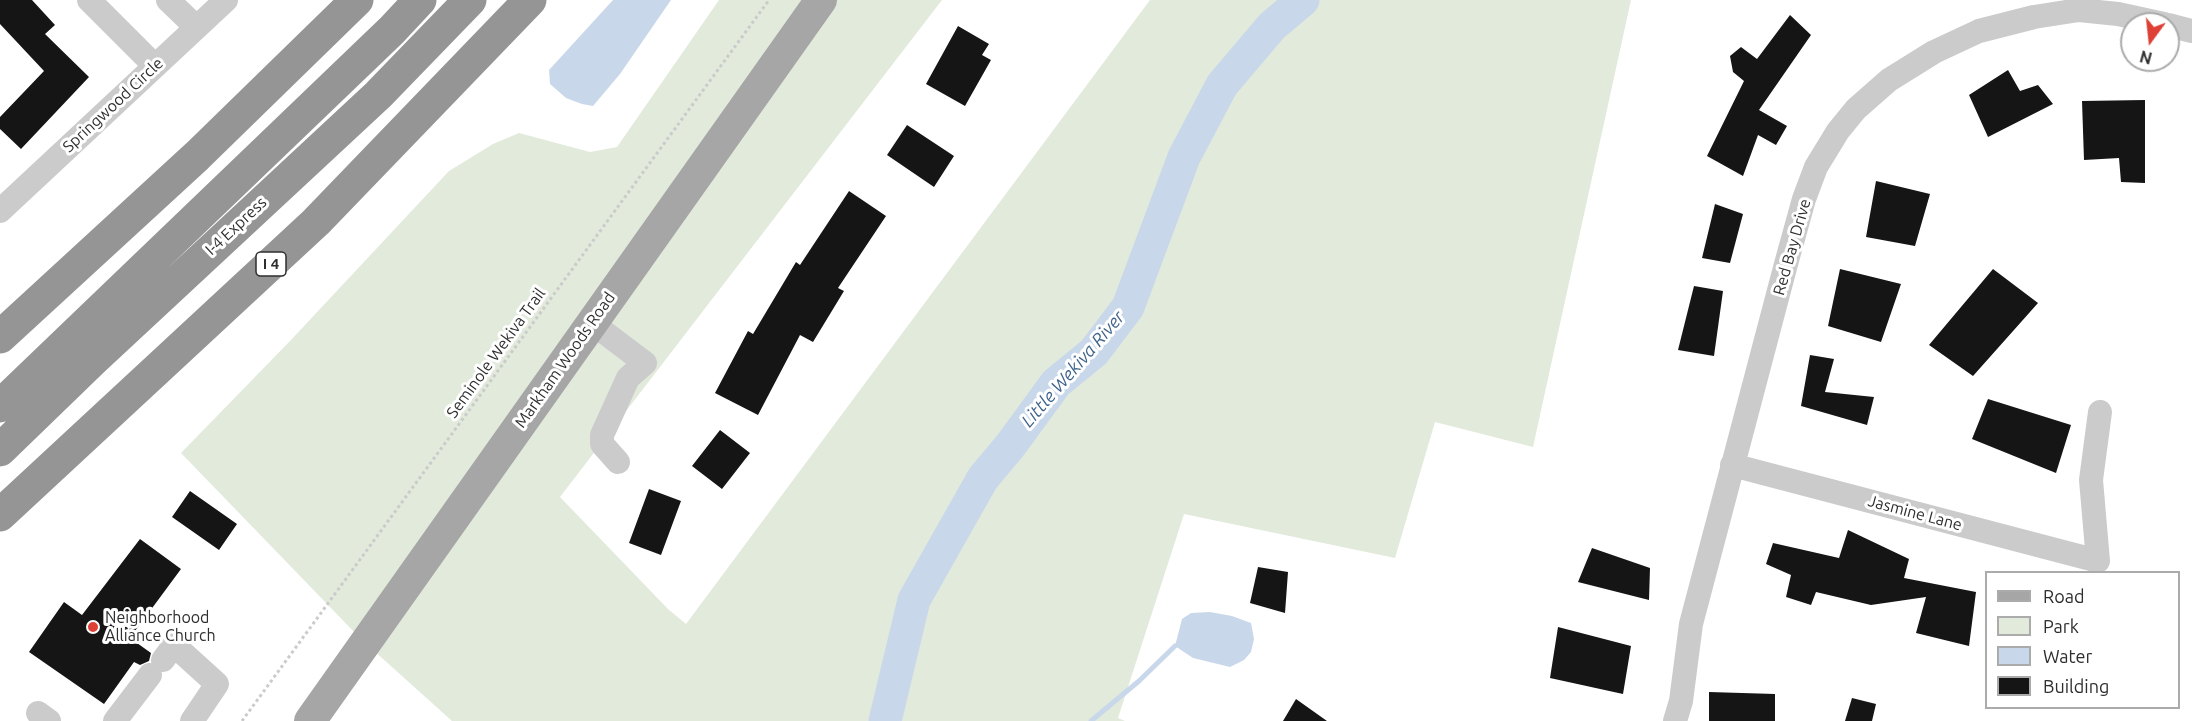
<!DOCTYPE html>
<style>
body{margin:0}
#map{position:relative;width:2192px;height:721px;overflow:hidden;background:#fff;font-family:Ubuntu,sans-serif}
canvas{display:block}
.legend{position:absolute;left:1985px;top:571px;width:195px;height:138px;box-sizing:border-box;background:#fff;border:2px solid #ababab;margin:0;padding:8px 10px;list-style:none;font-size:18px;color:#2e2e2e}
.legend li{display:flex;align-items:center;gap:12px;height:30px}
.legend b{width:30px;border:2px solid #ababab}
.north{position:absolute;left:2120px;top:12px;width:60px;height:60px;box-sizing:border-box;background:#fff;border:2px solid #ababab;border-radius:50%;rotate:195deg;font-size:16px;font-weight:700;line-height:24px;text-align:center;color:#2e2e2e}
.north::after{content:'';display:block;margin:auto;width:21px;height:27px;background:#de4036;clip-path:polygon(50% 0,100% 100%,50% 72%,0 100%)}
</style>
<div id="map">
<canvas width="2192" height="721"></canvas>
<ul class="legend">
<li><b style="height:8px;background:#a6a6a6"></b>Road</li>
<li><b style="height:16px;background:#e2eadc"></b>Park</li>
<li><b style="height:16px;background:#c8d8ea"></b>Water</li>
<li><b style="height:16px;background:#151515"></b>Building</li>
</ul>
<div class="north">N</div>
</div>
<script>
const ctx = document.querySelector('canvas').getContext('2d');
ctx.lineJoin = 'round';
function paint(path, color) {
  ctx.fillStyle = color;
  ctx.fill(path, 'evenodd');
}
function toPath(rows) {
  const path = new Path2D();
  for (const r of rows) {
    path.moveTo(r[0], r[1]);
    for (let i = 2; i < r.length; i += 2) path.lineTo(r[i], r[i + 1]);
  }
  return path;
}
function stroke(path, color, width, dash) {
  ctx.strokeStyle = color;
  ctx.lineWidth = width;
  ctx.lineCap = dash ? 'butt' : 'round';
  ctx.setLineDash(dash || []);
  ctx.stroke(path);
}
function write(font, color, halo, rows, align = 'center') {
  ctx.font = font + ' Ubuntu,sans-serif';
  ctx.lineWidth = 6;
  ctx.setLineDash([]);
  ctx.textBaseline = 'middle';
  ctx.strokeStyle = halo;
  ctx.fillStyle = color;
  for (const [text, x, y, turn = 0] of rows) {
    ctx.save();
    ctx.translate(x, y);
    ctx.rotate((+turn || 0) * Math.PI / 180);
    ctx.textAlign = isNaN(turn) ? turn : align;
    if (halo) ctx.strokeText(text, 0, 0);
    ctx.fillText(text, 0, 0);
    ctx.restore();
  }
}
const green = toPath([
 [719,0,809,0,358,636,181,453,290,341,449,171,493,144,519,133,590,152,617,147],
 [833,0,942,0,560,497,668,609,686,624,1150,0,1631,0,1533,447,1435,422,1395,558,1184,514,1118,718,1125,721,452,721,372,649]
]);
const water = toPath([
 [613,0,671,0,620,74,593,106,582,104,566,98,550,84,549,70],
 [1210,612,1232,616,1251,623,1254,639,1251,652,1244,660,1230,667,1193,658,1175,646,1182,619,1191,613]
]);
const stream = toPath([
 [1091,721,1139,681,1175,646]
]);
const river = toPath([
 [885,721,914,600,983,478,1010,446,1056,383,1094,352,1128,307,1184,157,1222,85,1272,26,1303,0]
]);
const building = toPath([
 [0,0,32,0,55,25,45,34,89,77,21,149,0,129,0,117,44,71,0,24],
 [1790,15,1811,35,1759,110,1787,126,1776,145,1758,135,1743,176,1707,156,1744,81,1733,72,1730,56,1741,47,1757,59],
 [958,26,989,44,982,55,991,60,965,106,926,84],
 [2008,70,2020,91,2038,85,2053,104,1988,137,1969,95],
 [2145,100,2145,183,2121,182,2119,158,2084,160,2082,101],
 [907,125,954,156,934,187,887,155],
 [1876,181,1930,194,1915,246,1866,237],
 [849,191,886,216,838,288,844,291,813,342,800,335,758,415,715,393,748,331,753,334,796,262,800,265],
 [1715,204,1743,214,1730,263,1702,258],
 [1840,269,1901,284,1881,342,1828,326],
 [1993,269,2038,303,1973,376,1929,345],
 [1694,286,1723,291,1714,356,1678,350],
 [1810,355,1834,359,1825,392,1874,397,1867,425,1801,406],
 [1988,399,2071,425,2056,473,1972,439],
 [720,430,750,453,722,489,692,466],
 [649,489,681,501,661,555,629,543],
 [190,491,237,524,219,550,172,517],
 [1848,530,1909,559,1904,578,1976,592,1969,646,1916,633,1926,597,1871,605,1816,592,1811,605,1786,597,1791,575,1766,564,1773,543,1839,558],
 [140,539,181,569,130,638,151,653,149,661,140,665,134,662,104,704,29,652,64,602,82,615],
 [1592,548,1650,568,1649,600,1578,582],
 [1258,567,1288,572,1285,613,1250,603],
 [1558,627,1631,646,1623,694,1550,678],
 [1709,692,1775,694,1775,721,1709,721],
 [1852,698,1876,704,1872,721,1845,721],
 [1296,699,1327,721,1283,721]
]);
const path = toPath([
 [242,721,769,0]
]);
const minor = toPath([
 [89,0,155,66],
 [168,0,196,27],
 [2168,25,2192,31],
 [0,211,226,0],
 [592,323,645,363,628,378,602,435,602,444,618,462],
 [1732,465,2098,561,2091,480,2100,412],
 [163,660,174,645,217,684,192,721],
 [38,713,49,721],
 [115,721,150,675],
 [1675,721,1681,701,1691,624,1786,264,1804,199,1816,167,1838,131,1856,109,1889,80,1934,52,1979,31,2034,17,2079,10,2118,14,2164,24]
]);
const major = toPath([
 [310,721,821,0]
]);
const highway = toPath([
 [0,337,197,156,357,0],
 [0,406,392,30,420,0],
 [0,450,93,360,378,95,470,0],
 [0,515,316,222,530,0]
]);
const markers = [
 [93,627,6,"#de4036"]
];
const shields = [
 [271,264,30]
];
const shieldNames = [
 ["I 4",271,264]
];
const streetNames = [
 ["Springwood Circle",113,105,-43],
 ["I-4 Express",236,226,-43],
 ["Red Bay Drive",1792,247,-74],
 ["Seminole Wekiva Trail",496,353,-54],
 ["Markham Woods Road",565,360,-55],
 ["Jasmine Lane",1915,513,15]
];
const poiNames = [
 ["Neighborhood",105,618],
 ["Alliance Church",105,636]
];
const waterNames = [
 ["Little Wekiva River",1073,369,-49]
];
paint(green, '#e2eadc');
paint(water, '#c8d8ea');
stroke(stream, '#c8d8ea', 5);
stroke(river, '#c8d8ea', 33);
paint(building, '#151515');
stroke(path, '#cbcbcb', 3, [3, 3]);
stroke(minor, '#cbcbcb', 24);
stroke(major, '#a6a6a6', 32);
stroke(highway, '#959595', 33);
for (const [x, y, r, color] of markers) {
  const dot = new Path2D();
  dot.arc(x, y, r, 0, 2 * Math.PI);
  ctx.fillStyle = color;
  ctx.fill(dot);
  stroke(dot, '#fff', 2);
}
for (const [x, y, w] of shields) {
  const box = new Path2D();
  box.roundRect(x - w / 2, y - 12, w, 24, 4.5);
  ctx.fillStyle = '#fff';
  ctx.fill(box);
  stroke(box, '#2e2e2e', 1.5);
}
write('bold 15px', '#2e2e2e', null, shieldNames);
write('16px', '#2e2e2e', '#fff', streetNames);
write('16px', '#2e2e2e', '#fff', poiNames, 'left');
write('italic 18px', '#3f648c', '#fff', waterNames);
</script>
